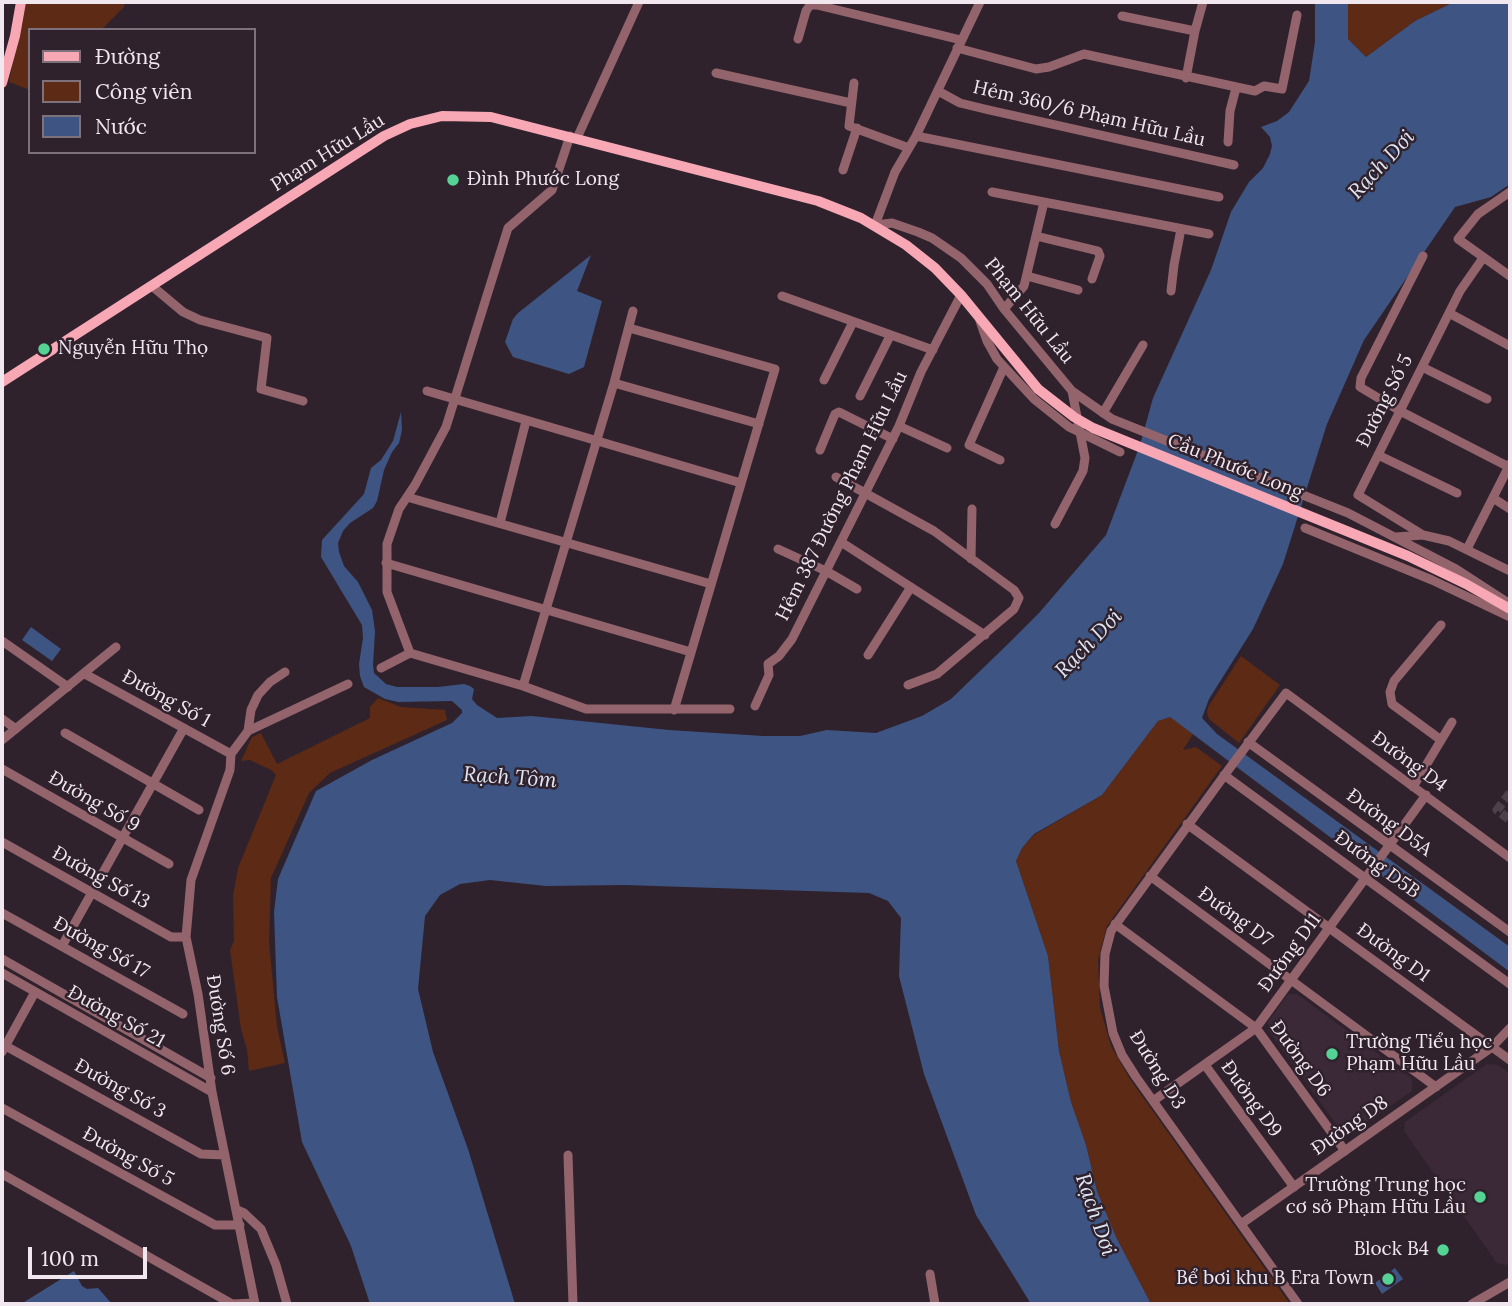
<!DOCTYPE html>
<meta charset="utf-8">
<style>
body{margin:0}
#map{position:relative;width:1512px;height:1306px;overflow:hidden;background:#30222d;font-family:Lora,serif}
canvas{display:block}
.frame{position:absolute;inset:0;border:4px solid #f1e7ef;pointer-events:none}
.legend{position:absolute;left:28px;top:28px;width:228px;height:126px;box-sizing:border-box;background:#30222d;border:2px solid #7d717b;margin:0;padding:9px 12px;list-style:none;font-size:21px;color:#f1e7ef}
.legend li{display:flex;align-items:center;gap:14px;height:35px}
.legend b{width:35px;border:2px solid #7d717b}
.scale{position:absolute;left:28px;top:1247px;width:119px;height:32px;box-sizing:border-box;border:4px solid #f1e7ef;border-top:0;padding-left:9px;font-size:21px;line-height:24px;white-space:nowrap;color:#f1e7ef;-webkit-text-stroke:5px #30222d;paint-order:stroke}
</style>
<div id="map">
<canvas width="1512" height="1306"></canvas>
<div class="frame"></div>
<ul class="legend">
<li><b style="height:9px;background:#f8a7b5"></b>Đường</li>
<li><b style="height:19px;background:#5c2a15"></b>Công viên</li>
<li><b style="height:19px;background:#3e5583"></b>Nước</li>
</ul>
<div class="scale">100 m</div>
</div>
<script>
const ctx = document.querySelector('canvas').getContext('2d');
ctx.lineJoin = 'round';
function paint(path, color) {
  ctx.fillStyle = color;
  ctx.fill(path, 'evenodd');
}
function toPath(rows) {
  const path = new Path2D();
  for (const r of rows) {
    path.moveTo(r[0], r[1]);
    for (let i = 2; i < r.length; i += 2) path.lineTo(r[i], r[i + 1]);
  }
  return path;
}
function stroke(path, color, width, dash) {
  ctx.strokeStyle = color;
  ctx.lineWidth = width;
  ctx.lineCap = dash ? 'butt' : 'round';
  ctx.setLineDash(dash || []);
  ctx.stroke(path);
}
function write(font, color, halo, rows, align = 'center') {
  ctx.font = font + ' Lora,serif';
  ctx.lineWidth = 5;
  ctx.setLineDash([]);
  ctx.textBaseline = 'middle';
  ctx.strokeStyle = halo;
  ctx.fillStyle = color;
  for (const [text, x, y, turn = 0] of rows) {
    ctx.save();
    ctx.translate(x, y);
    ctx.rotate((+turn || 0) * Math.PI / 180);
    ctx.textAlign = isNaN(turn) ? turn : align;
    if (halo) ctx.strokeText(text, 0, 0);
    ctx.fillText(text, 0, 0);
    ctx.restore();
  }
}
const built = toPath([
 [1288,994,1297,994,1412,1079,1412,1091,1351,1133,1342,1132,1268,1030,1268,1022],
 [1487,1064,1498,1065,1510,1074,1510,1262,1506,1265,1497,1263,1404,1131,1405,1122]
]);
const green = toPath([
 [24,2,125,2,124,7,101,30,30,30,30,90,9,82],
 [1348,2,1454,2,1415,21,1366,57,1348,39],
 [1241,656,1280,685,1239,743,1209,719,1207,713,1208,707],
 [378,698,401,707,445,710,447,720,330,773,309,793,271,878,269,942,277,1027,285,1063,249,1071,247,1050,241,1029,230,950,234,941,233,896,238,868,276,775,271,770,250,760,241,761,252,737,261,733,277,764,370,718,370,707],
 [1170,717,1193,734,1183,750,1196,747,1222,766,1107,926,1098,960,1100,1008,1111,1046,1130,1079,1290,1304,1151,1304,1116,1237,1097,1191,1086,1145,1071,1102,1059,1051,1048,956,1016,861,1022,848,1034,835,1102,795,1158,721]
]);
const water = toPath([
 [1315,2,1348,2,1348,39,1366,57,1415,21,1454,2,1510,2,1510,184,1491,197,1455,207,1364,340,1327,424,1283,564,1253,629,1209,699,1202,718,1217,734,1510,947,1510,972,1170,717,1158,721,1102,795,1034,834,1022,848,1016,861,1048,956,1059,1051,1071,1102,1086,1145,1097,1191,1116,1237,1151,1304,1031,1304,976,1215,924,1074,899,976,901,918,888,901,869,893,625,885,546,886,490,880,460,884,440,895,425,916,418,989,433,1052,468,1149,515,1304,370,1304,351,1246,302,1142,277,997,274,912,278,879,316,791,372,760,452,723,462,713,462,710,452,701,398,702,385,699,364,687,360,676,359,664,363,638,362,625,321,557,322,540,364,494,371,468,381,460,393,441,401,412,402,430,399,443,392,452,384,470,377,501,373,508,350,523,343,531,338,543,339,552,344,566,358,582,372,610,375,631,373,665,374,673,386,684,397,687,438,687,464,684,470,686,474,689,472,699,477,705,497,718,532,716,669,730,763,736,800,736,827,730,876,733,922,716,951,699,1007,645,1039,613,1106,535,1140,445,1153,398,1211,270,1231,212,1249,182,1263,168,1270,154,1272,146,1270,137,1261,127,1277,121,1289,112,1309,81,1315,42],
 [591,255,577,291,602,301,584,367,569,374,513,357,505,342,513,319,518,313],
 [31,627,61,649,52,661,22,640],
 [1395,1268,1403,1279,1382,1294,1375,1283],
 [74,1271,82,1286,87,1289,98,1288,112,1304,21,1304]
]);
const minorTunnel = toPath([
 [1510,793,1497,810,1510,820]
]);
const minor = toPath([
 [1122,16,1195,31,1186,78],
 [1195,31,1203,2],
 [798,39,806,11,810,5,817,5,961,40],
 [957,48,1036,69,1049,67,1084,54,1255,91,1264,86,1282,89,1297,15],
 [716,73,851,103],
 [854,83,849,126,909,148],
 [938,91,960,103,989,110,1234,165],
 [916,136,1219,197],
 [577,138,639,2],
 [1228,142,1230,111,1236,88],
 [843,170,857,128],
 [992,192,1209,234],
 [1510,192,1478,214,1458,239,1510,276],
 [875,225,892,223,918,232,932,238,961,258,987,284,1004,309,1072,391,1112,419,1348,513,1456,569,1510,604],
 [875,225,895,172,916,136,980,2],
 [1036,236,1098,251,1100,256,1092,279],
 [1423,256,1361,378,1360,387,1400,411,1509,467],
 [1027,276,1078,290],
 [152,286,183,312,200,320,267,338,261,389,303,401],
 [1171,291,1174,265,1181,229],
 [782,296,933,350],
 [1004,309,1024,286,1044,202],
 [1449,313,1510,346],
 [980,321,987,341,997,359,1034,399,1069,427,1120,452],
 [629,328,775,369,674,710],
 [1422,367,1487,399],
 [824,380,853,322],
 [614,383,759,424],
 [427,391,741,483],
 [860,396,890,336],
 [1103,413,1143,345],
 [899,426,947,448],
 [820,450,835,414,839,412,893,439],
 [1378,455,1457,493],
 [1000,460,969,445,1004,367],
 [836,477,934,531,1014,590,1019,598,1014,609,937,674,908,685],
 [407,497,711,584],
 [1493,498,1510,509],
 [500,523,526,421],
 [1055,524,1083,471,1085,458,1072,391],
 [1305,528,1432,580,1510,617],
 [1423,535,1358,495,1460,291,1483,258],
 [1396,537,1423,535,1449,541,1510,571],
 [841,542,985,635],
 [778,549,826,571,857,589],
 [1467,549,1510,464],
 [971,559,972,509],
 [386,563,691,652],
 [2,641,68,687],
 [410,653,387,592,387,544,399,509,415,485,446,427,508,228,552,190,570,136],
 [868,655,911,587],
 [381,668,410,653,523,686,586,709,730,709],
 [85,674,231,754],
 [523,686,614,383,633,311],
 [755,706,769,675,768,664,779,656,792,639,899,426,921,372,961,295],
 [2,719,16,729],
 [248,731,251,710,258,695,270,682,285,672],
 [65,733,199,810],
 [2,740,116,647],
 [1441,740,1392,704,1390,692,1394,681,1441,625],
 [1248,742,1510,932],
 [231,754,230,770,191,880,186,937,198,994,212,1092,255,1304],
 [231,754,248,731,348,684],
 [2,769,169,864],
 [1224,775,1510,984],
 [1413,787,1452,722],
 [1187,824,1510,1060],
 [2,842,171,937,186,937],
 [1150,876,1436,1087],
 [2,913,183,1014],
 [1115,924,1256,1028,1345,1151],
 [62,946,184,728],
 [2,959,211,1078],
 [2,973,212,1092],
 [2,1044,201,1154,225,1155],
 [2,1052,35,992],
 [1205,1065,1294,1187],
 [1153,1101,1256,1028,1426,795],
 [2,1108,215,1225,240,1225],
 [568,1155,573,1304],
 [2,1174,232,1304,255,1303],
 [237,1210,244,1213,261,1229,276,1265,287,1304],
 [1241,1224,1492,1047,1510,1028],
 [930,1274,935,1304],
 [1298,1304,1136,1077,1122,1055,1113,1033,1104,986,1105,954,1111,931,1229,769,1286,693,1510,858],
 [1472,1304,1510,1282]
]);
const major = toPath([
 [2,83,15,36,21,2],
 [2,382,384,136,410,124,442,116,491,117,818,201,861,218,906,245,935,268,961,295,1038,389,1074,417,1093,428,1408,556,1466,584,1510,609]
]);
const markers = [
 [453,180,7,"#55d395"],
 [44,349,7,"#55d395"],
 [1332,1054,7,"#55d395"],
 [1480,1197,7,"#55d395"],
 [1443,1250,7,"#55d395"],
 [1388,1279,7,"#55d395"]
];
const streetNames = [
 ["Hẻm 360/6 Phạm Hữu Lầu",1089,114,13],
 ["Phạm Hữu Lầu",328,153,-32],
 ["Phạm Hữu Lầu",1029,311,51],
 ["Đường Số 5",1385,401,-63],
 ["Cầu Phước Long",1235,467,22],
 ["Hẻm 387 Đường Phạm Hữu Lầu",842,496,-64],
 ["Đường Số 1",166,699,29],
 ["Đường D4",1409,762,36],
 ["Đường Số 9",94,802,30],
 ["Đường D5A",1389,823,36],
 ["Đường D5B",1377,865,36],
 ["Đường Số 13",101,878,29],
 ["Đường D7",1235,917,36],
 ["Đường Số 17",101,948,29],
 ["Đường D11",1290,953,-54],
 ["Đường D1",1393,953,36],
 ["Đường Số 21",116,1017,29],
 ["Đường Số 6",220,1025,81],
 ["Đường D6",1300,1059,54],
 ["Đường D3",1157,1070,58],
 ["Đường Số 3",120,1089,29],
 ["Đường D9",1251,1099,54],
 ["Đường D8",1350,1126,-35],
 ["Đường Số 5",128,1157,29]
];
const poiNames = [
 ["Đình Phước Long",467,180],
 ["Nguyễn Hữu Thọ",58,349],
 ["Trường Tiểu học",1346,1043],
 ["Phạm Hữu Lầu",1346,1065],
 ["Trường Trung học",1466,1186,"right"],
 ["cơ sở Phạm Hữu Lầu",1466,1208,"right"],
 ["Block B4",1429,1250,"right"],
 ["Bể bơi khu B Era Town",1374,1279,"right"]
];
const waterNames = [
 ["Rạch Dơi",1382,165,-47],
 ["Rạch Dơi",1089,644,-46],
 ["Rạch Tôm",510,778,4],
 ["Rạch Dơi",1095,1215,71]
];
paint(built, '#3c2938');
paint(green, '#5c2a15');
paint(water, '#3e5583');
stroke(minorTunnel, '#4d404a', 9, [9, 4.5]);
stroke(minor, '#94646c', 9);
stroke(major, '#f8a7b5', 10);
for (const [x, y, r, color] of markers) {
  const dot = new Path2D();
  dot.arc(x, y, r, 0, 2 * Math.PI);
  ctx.fillStyle = color;
  ctx.fill(dot);
  stroke(dot, '#30222d', 2.5);
}
write('19px', '#f1e7ef', '#30222d', streetNames);
write('19px', '#f1e7ef', '#30222d', poiNames, 'left');
write('italic 21px', '#dde5f4', '#30222d', waterNames);
</script>
